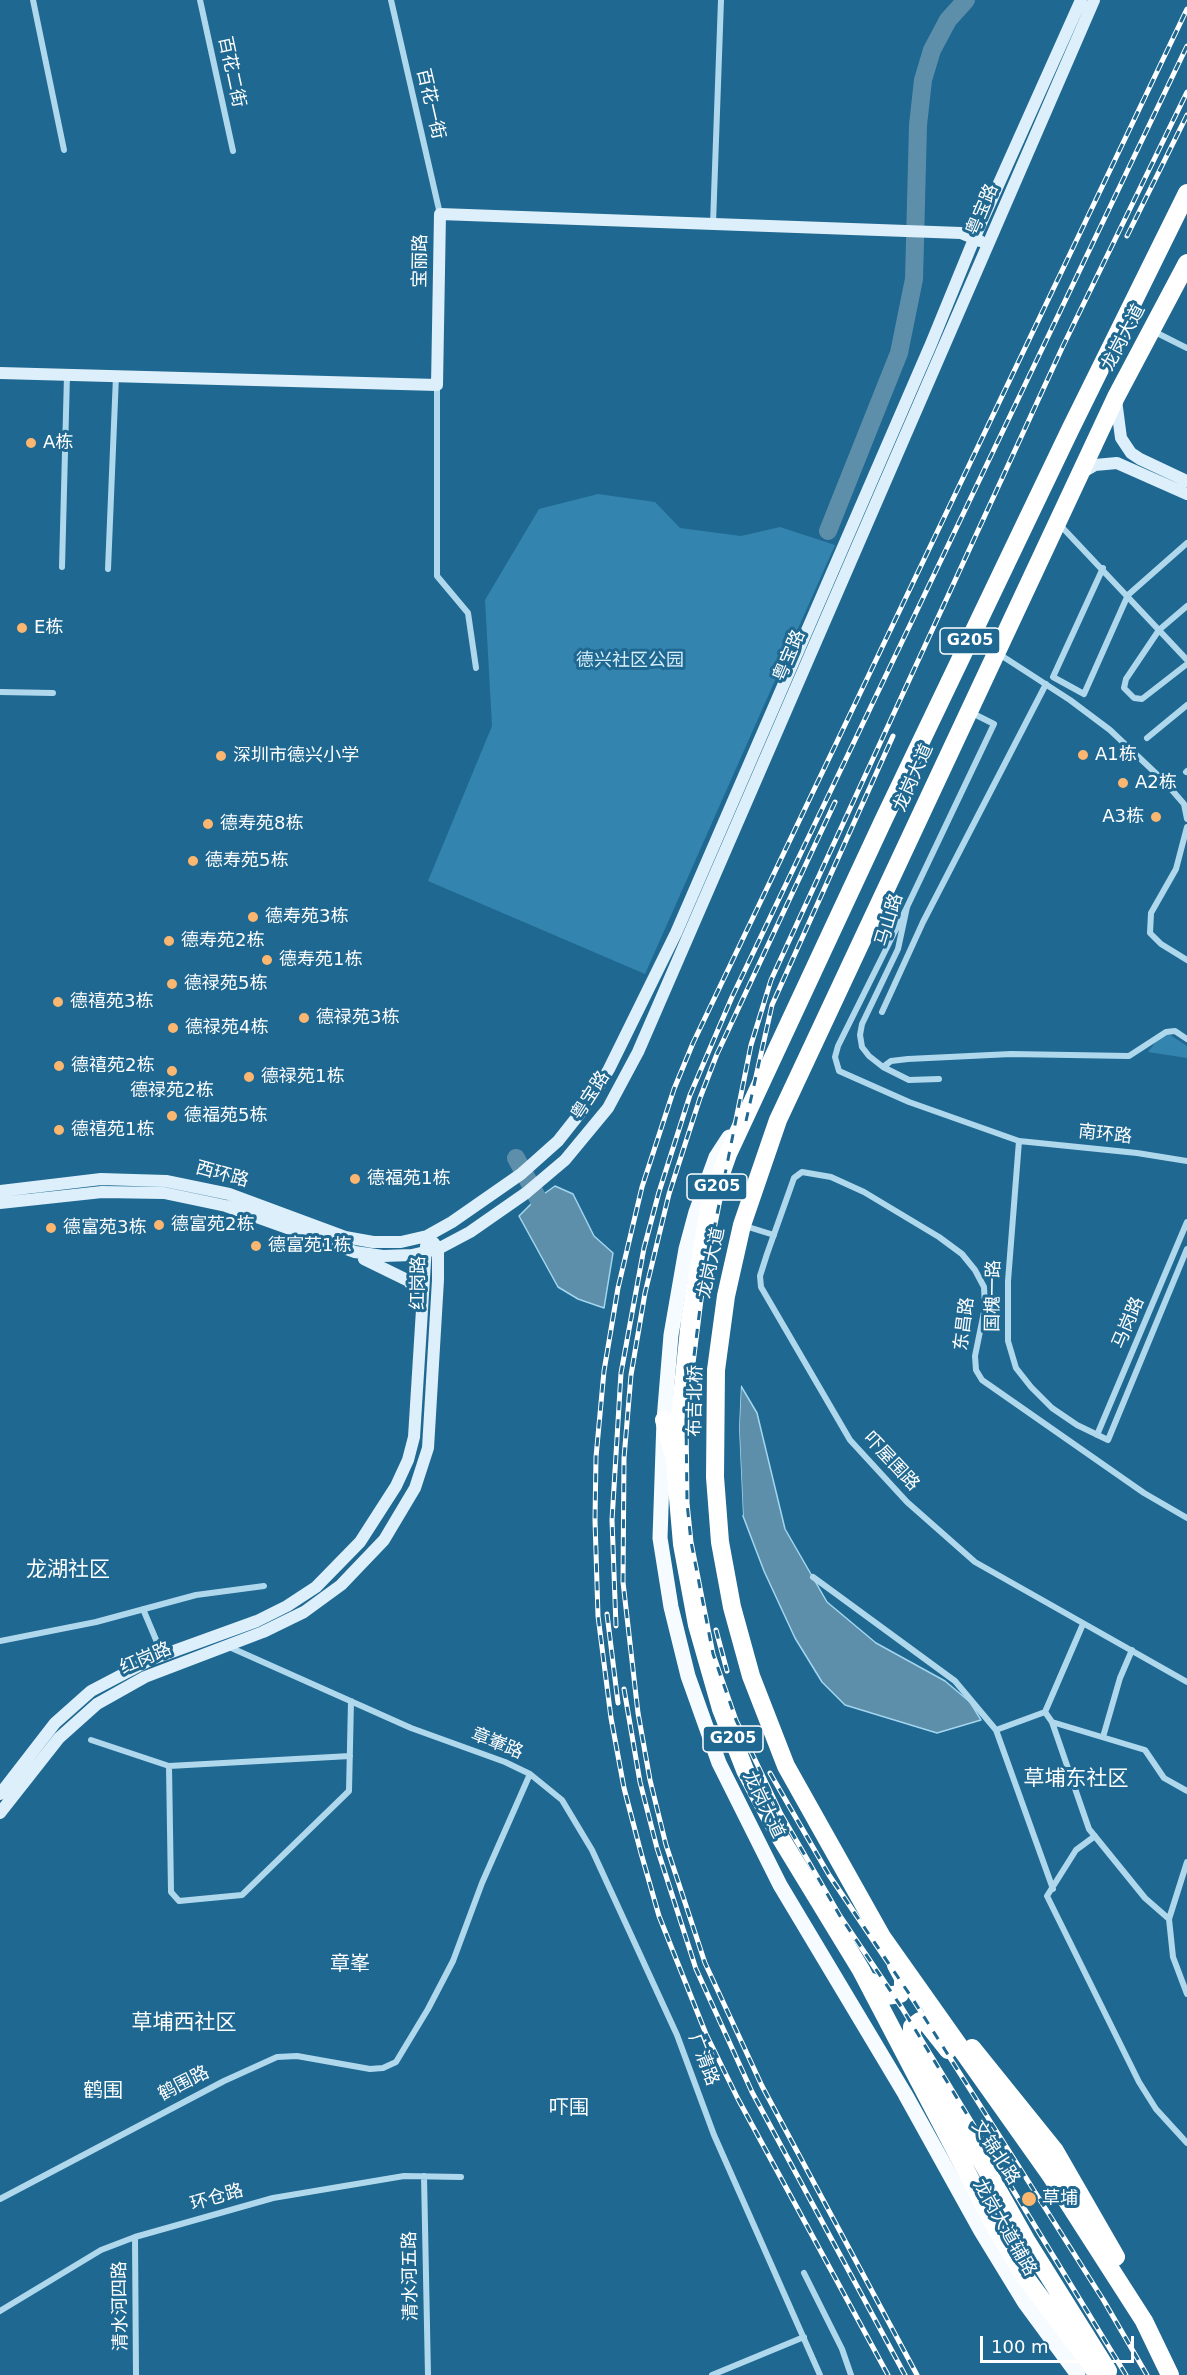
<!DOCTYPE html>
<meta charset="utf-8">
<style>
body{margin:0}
#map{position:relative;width:1187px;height:2375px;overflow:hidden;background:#1f6891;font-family:"DejaVu Sans",sans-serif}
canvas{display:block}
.scale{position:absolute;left:980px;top:2336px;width:154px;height:27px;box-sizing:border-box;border:3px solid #fff;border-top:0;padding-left:8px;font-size:18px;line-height:21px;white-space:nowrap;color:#fff;-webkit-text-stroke:4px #1f6891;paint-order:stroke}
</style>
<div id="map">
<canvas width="1187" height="2375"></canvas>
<div class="scale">100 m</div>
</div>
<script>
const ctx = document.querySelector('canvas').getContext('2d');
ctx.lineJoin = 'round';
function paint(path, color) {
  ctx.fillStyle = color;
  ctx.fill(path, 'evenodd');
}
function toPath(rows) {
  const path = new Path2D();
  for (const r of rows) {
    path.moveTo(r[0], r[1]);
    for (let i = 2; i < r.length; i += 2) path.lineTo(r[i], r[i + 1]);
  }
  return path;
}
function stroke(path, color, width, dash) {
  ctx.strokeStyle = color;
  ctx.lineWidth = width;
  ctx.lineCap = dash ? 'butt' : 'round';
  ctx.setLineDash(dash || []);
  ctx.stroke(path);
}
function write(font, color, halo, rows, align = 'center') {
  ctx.font = font + ' "DejaVu Sans","Noto Sans SC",sans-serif';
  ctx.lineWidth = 6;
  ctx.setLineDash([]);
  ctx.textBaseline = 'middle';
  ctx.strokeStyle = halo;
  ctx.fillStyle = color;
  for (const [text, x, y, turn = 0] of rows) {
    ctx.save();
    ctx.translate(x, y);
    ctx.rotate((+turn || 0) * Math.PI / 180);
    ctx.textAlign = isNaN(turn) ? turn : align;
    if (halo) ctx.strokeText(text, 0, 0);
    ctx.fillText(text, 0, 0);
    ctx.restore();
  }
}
const green = toPath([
 [598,494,655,502,680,528,741,536,780,527,835,545,645,974,428,881,492,726,485,600,539,509],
 [1164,1031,1187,1046,1187,1058,1148,1052]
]);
const water = toPath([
 [555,1186,573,1194,594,1236,613,1253,604,1308,578,1299,558,1287,519,1216,534,1201,555,1186],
 [741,1386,757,1413,785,1529,827,1602,876,1643,945,1681,970,1702,981,1720,937,1733,845,1705,822,1682,795,1638,764,1571,743,1516,739,1428,741,1386]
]);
const pier = toPath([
 [741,1383,739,1428,743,1516,740,1510,736,1428,738,1386]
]);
const river = toPath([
 [828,531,899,353,914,279,918,125,923,80,932,50,948,20,966,0],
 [516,1158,549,1219]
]);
const street = toPath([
 [33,0,64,150],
 [200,0,233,151],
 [391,0,440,214],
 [713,224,721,0],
 [1153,331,1187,348],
 [437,385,437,576,468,613,476,668],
 [1060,525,1187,660],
 [62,567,67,375],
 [1103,568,1053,677,1084,694,1128,595,1187,543],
 [108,569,116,376],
 [1187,606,1159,630,1126,679,1124,688,1134,698,1142,699,1187,664],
 [999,654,1070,700,1110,730,1164,781,1184,804,1187,819],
 [0,692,53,693],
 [1147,738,1187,705],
 [1186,772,1187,771],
 [1187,827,1176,869,1151,913,1150,933,1161,944,1187,960],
 [907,907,838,1046,835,1057,839,1071,909,1102,1019,1141,1137,1153,1187,1161],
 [882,1012,923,922,1046,684],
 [883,1067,891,1061,908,1059,1011,1054,1129,1056,1166,1032,1175,1031,1187,1039],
 [939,1079,909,1080,883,1067,869,1056,862,1047,860,1035,862,1024,898,949,907,907,994,724,972,713],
 [1019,1141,1008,1281,1008,1341,1016,1368,1031,1387,1052,1408,1077,1425,1108,1440,1187,1249],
 [745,1226,774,1235],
 [1097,1435,1187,1222],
 [1187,1518,1144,1493,982,1380,976,1370,975,1356,985,1307,984,1287,975,1270,962,1254,939,1237,864,1192,831,1177,802,1172,794,1178,767,1254,760,1276,761,1287,850,1440,907,1502,975,1562,1187,1682],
 [813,1577,955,1681,996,1730,1045,1712,1052,1722,1089,1829,1145,1898,1169,1919],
 [143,1609,162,1654],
 [0,1641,96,1622,196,1595,264,1586],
 [227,1646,411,1728,505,1762,530,1774,562,1800,592,1850,677,2035,714,2135,820,2375],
 [1045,1712,1083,1624],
 [1052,1722,1145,1750,1164,1778,1187,1791],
 [996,1730,1053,1889],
 [1103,1737,1120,1678,1132,1650],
 [91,1740,169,1766,350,1756],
 [169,1766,171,1892,179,1901,242,1895,349,1791,351,1701],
 [1095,1836,1076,1850,1047,1896,1139,2082,1156,2109,1187,2143],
 [1187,1862,1169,1919,1173,1957,1187,1994],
 [424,2176,428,2375],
 [0,2199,224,2081,277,2057,297,2056,370,2069,383,2068,396,2062,428,2009,453,1961,482,1883,530,1774],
 [135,2237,136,2375],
 [804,2273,842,2349,851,2375],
 [0,2311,101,2250,135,2237,273,2198,404,2176,461,2177],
 [712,2375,804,2337]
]);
const secondary = toPath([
 [0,373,437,385,440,214,961,233,980,241],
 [1116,400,1121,438,1131,453,1140,459,1187,481],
 [1081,473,1095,465,1117,463,1187,494],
 [0,1191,101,1179,166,1181,229,1194,345,1237,373,1242,401,1242,427,1236,452,1222,521,1174,558,1141,592,1098,609,1069,676,933,931,344,974,239,1081,0],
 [0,1203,102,1192,164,1193,226,1206,355,1252,383,1256,412,1255,438,1249,470,1232,526,1193,565,1160,608,1108,638,1052,1094,0],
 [364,1259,409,1281,421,1303],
 [0,1794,55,1723,91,1691,152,1659,257,1621,287,1606,316,1587,360,1542,396,1486,408,1460,414,1437,426,1246],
 [0,1813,59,1738,97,1704,145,1677,263,1632,304,1612,341,1585,384,1540,415,1488,428,1448,438,1280,438,1249,434,1243]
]);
const primary = toPath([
 [729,1137,716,1157,696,1212,686,1249,671,1335,664,1420,660,1538,671,1607,688,1676,719,1763,780,1885,905,2094,981,2231,1025,2303,1078,2375]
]);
const highway = toPath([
 [664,1420,672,1450],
 [872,1982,886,1996,900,1994,903,1988,903,1978,896,1965],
 [972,2048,1055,2151,1116,2257],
 [948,2050,925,2021,920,2021,912,2027,912,2036,916,2045,1026,2240],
 [1021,2232,1108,2371],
 [1098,2375,1026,2278,996,2228,861,1970,780,1837,745,1770,721,1709,697,1625,682,1544,675,1463,690,1320,709,1208,728,1154,883,821,1070,430,1187,193],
 [1170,2375,1144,2321,1049,2173,882,1937,786,1766,751,1676,732,1607,720,1542,715,1477,716,1370,726,1296,742,1225,778,1120,1116,397,1187,263]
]);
const rail = toPath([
 [1127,236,1187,115],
 [835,802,717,1054,700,1098,669,1194,645,1293,631,1375,624,1458,623,1582,638,1713,650,1780,666,1845,705,1963,762,2086,917,2375],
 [746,1121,772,1005,893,736],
 [607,1614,618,1703],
 [616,1626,612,1520,621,1373,644,1248,659,1192,690,1095,732,997,1187,46],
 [716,1630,727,1671],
 [624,1689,640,1782,657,1848,696,1969,752,2092,905,2375],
 [770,1773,829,1875,914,2001,1104,2301,1147,2375],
 [888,2375,738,2099,706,2034,659,1916,641,1853,624,1788,611,1718,598,1616,595,1520,596,1457,604,1371,618,1288,642,1187,674,1089,693,1043,1187,9],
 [1126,2375,902,2008,840,1916,781,1814,736,1720,713,1654,691,1542,687,1503,686,1419,703,1284,751,1045,771,980,1063,346,1187,92]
]);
const markers = [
 [31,443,6,"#fbb670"],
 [22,628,6,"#fbb670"],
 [1083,755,6,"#fbb670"],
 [221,756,6,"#fbb670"],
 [1123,783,6,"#fbb670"],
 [1156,817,6,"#fbb670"],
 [208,824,6,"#fbb670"],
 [193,861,6,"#fbb670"],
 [253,917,6,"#fbb670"],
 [169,941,6,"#fbb670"],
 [267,960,6,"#fbb670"],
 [172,984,6,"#fbb670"],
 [58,1002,6,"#fbb670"],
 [304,1018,6,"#fbb670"],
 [173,1028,6,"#fbb670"],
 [59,1066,6,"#fbb670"],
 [172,1071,6,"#fbb670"],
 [249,1077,6,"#fbb670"],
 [172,1116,6,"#fbb670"],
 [59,1130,6,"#fbb670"],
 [355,1179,6,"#fbb670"],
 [159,1225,6,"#fbb670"],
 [51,1228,6,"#fbb670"],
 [256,1246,6,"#fbb670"],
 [1029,2199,8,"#fbb670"]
];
const shields = [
 [970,641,60],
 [717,1187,60],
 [733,1739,60]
];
const shieldNames = [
 ["G205",970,641],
 ["G205",717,1187],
 ["G205",733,1739]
];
const streetNames = [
 ["百花二街",231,72,78],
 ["百花一街",430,104,77],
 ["粤宝路",983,210,-67],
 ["宝丽路",421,261,-89],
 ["龙岗大道",1124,338,-62],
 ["粤宝路",790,656,-67],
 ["龙岗大道",914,778,-66],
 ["马山路",890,920,-73],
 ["粤宝路",591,1096,-57],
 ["南环路",1105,1135,6],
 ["西环路",222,1175,15],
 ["龙岗大道",712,1263,-78],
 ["红岗路",419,1283,-89],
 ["国槐一路",994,1296,-89],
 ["马岗路",1129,1323,-67],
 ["东昌路",965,1324,-83],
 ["布吉北桥",696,1401,-89],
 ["吓屋围路",891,1462,47],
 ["红岗路",146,1659,-23],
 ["章輋路",497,1744,22],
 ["龙岗大道",763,1805,64],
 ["广清路",703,2060,69],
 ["鹤围路",184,2084,-27],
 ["文锦北路",995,2153,57],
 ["环仓路",217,2198,-16],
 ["龙岗大道辅路",1004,2228,60],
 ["清水河五路",411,2276,-91],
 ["清水河四路",121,2306,-91]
];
const poiNames = [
 ["A栋",43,443],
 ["E栋",34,628],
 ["A1栋",1095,755],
 ["深圳市德兴小学",233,756],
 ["A2栋",1135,783],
 ["A3栋",1144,817,"right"],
 ["德寿苑8栋",220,824],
 ["德寿苑5栋",205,861],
 ["德寿苑3栋",265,917],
 ["德寿苑2栋",181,941],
 ["德寿苑1栋",279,960],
 ["德禄苑5栋",184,984],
 ["德禧苑3栋",70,1002],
 ["德禄苑3栋",316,1018],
 ["德禄苑4栋",185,1028],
 ["德禧苑2栋",71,1066],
 ["德禄苑1栋",261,1077],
 ["德禄苑2栋",172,1091,"center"],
 ["德福苑5栋",184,1116],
 ["德禧苑1栋",71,1130],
 ["德福苑1栋",367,1179],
 ["德富苑2栋",171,1225],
 ["德富苑3栋",63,1228],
 ["德富苑1栋",268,1246],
 ["草埔",1042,2199]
];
const parkNames = [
 ["德兴社区公园",630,661]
];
const neighbourhoodNames = [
 ["章峯",350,1965],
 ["鹤围",103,2092],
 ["吓围",569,2109]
];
const quarterNames = [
 ["龙湖社区",68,1571],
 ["草埔东社区",1076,1780],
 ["草埔西社区",184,2024]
];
paint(green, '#3384ae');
paint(water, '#5e8faa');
stroke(water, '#a3d6ef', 1.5);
paint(pier, '#1f6891');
stroke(river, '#5e8faa', 18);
stroke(street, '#b0d8ed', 6);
stroke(secondary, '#dceffa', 12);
stroke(primary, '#f6fbff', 15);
stroke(highway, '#fff', 18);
stroke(rail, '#fff', 5);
stroke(rail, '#1f6891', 3, [9]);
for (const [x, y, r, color] of markers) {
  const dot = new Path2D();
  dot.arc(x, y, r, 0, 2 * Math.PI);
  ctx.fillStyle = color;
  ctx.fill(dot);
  stroke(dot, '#1f6891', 2);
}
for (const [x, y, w] of shields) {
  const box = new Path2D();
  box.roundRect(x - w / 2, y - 13, w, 26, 4.5);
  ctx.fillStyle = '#1f6891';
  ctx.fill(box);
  stroke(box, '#fff', 1.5);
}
write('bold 16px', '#fff', null, shieldNames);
write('18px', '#fff', '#1f6891', streetNames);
write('18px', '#fff', '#1f6891', poiNames, 'left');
write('18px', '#d6edfa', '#1f6891', parkNames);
write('20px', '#fff', '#1f6891', neighbourhoodNames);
write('21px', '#fff', '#1f6891', quarterNames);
</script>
